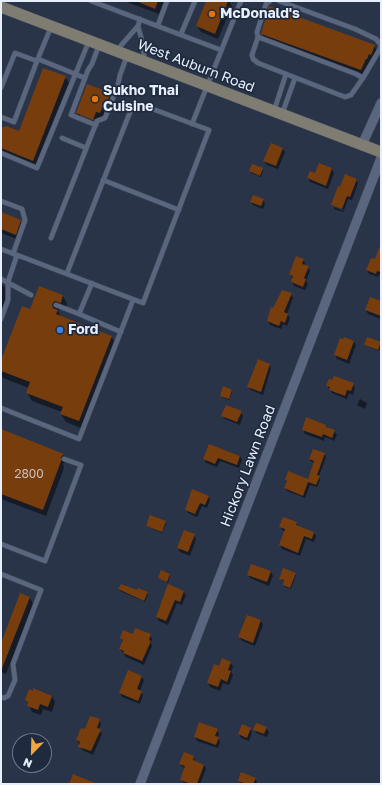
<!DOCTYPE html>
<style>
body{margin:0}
#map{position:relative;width:382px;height:785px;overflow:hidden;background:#293449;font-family:"Golos Text",sans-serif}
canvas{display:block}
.frame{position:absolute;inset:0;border:2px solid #e7eefc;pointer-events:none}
.north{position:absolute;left:12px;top:733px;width:40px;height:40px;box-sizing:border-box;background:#1f2a3f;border:1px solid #6f788b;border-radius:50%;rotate:203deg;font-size:11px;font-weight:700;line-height:16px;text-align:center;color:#e7eefc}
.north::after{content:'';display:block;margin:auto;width:14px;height:18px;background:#f1a640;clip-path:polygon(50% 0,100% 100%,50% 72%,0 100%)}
</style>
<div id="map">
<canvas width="382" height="785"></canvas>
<div class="frame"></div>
<div class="north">N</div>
</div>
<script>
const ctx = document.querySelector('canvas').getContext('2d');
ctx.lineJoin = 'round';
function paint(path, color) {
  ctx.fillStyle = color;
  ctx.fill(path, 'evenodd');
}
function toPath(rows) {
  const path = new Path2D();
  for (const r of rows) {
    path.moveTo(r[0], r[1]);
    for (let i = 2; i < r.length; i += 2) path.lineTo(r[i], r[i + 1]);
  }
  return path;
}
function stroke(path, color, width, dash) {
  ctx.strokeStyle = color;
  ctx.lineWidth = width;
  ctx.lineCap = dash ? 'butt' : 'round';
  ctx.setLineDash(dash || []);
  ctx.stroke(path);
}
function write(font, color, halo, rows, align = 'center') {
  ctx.font = font + ' "Golos Text",sans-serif';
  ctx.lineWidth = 3.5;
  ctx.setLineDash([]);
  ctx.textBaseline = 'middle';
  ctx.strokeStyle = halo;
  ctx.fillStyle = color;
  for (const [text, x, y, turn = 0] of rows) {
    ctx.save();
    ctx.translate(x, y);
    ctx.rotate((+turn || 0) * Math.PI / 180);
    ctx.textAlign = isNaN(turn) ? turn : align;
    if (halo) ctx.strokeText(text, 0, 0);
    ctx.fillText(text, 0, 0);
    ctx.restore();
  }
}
const shadow = toPath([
 [124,1,164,1,159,14],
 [207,1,229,1,232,6,218,39,201,32,197,26],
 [262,34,374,45,377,51,365,76,266,40],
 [65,77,69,83,36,166,1,152,1,132,19,132],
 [110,94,114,100,103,118,99,117,96,125,80,119,77,113],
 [80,114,98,120,97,122,80,116],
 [282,148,285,152,278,169,267,165,264,161],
 [262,169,263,170,261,177,251,173,250,171],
 [332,169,334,173,328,189,310,182,308,178,315,174],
 [356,180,358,183,352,200,348,199,344,210,334,205,334,207,332,205,341,188],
 [263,200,265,204,263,209,253,205,251,202],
 [334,207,344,211,343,212,334,209],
 [1,213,20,221,24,227,19,240,1,233],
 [378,254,381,255,381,275,379,274,378,277,369,274,367,270,376,261],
 [303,260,305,263,304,266,308,267,310,271,306,281,308,284,305,290,294,286,292,282,293,279,290,275],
 [1,285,4,286,8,294,1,315],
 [40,287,63,296,67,304,65,310,60,309,58,311,61,317,111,336,116,344,83,429,66,422,61,414,62,412,32,401,27,392,29,388,3,378,1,374,1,363,30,310],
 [291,294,293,298,287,314,290,318,287,326,283,324,281,329,270,325,268,321,273,309],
 [381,301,381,319,368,314,366,310,380,302],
 [368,338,381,343,379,351,366,346,365,345],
 [341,339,354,341,356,345,349,364,337,359,335,355],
 [269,364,271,368,263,395,251,390,248,387],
 [353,384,355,388,353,395,349,393,347,399,332,393,327,386],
 [232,391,232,392,229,400,222,397,221,396],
 [360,399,367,403,365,409,357,405],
 [241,412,243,416,240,425,225,419,222,416],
 [326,426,327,428,334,431,337,435,334,441,325,437,324,441,305,434,303,430],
 [1,430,63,454,66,460,63,464,64,468,46,516,1,499],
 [210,445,240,456,242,460,239,468,220,461,217,467,206,463,204,459],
 [324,454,326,457,319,476,320,480,317,487,310,485,305,498,287,491,285,488,287,483,286,480,289,472,308,480,315,463,311,462,310,459],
 [208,496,210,500,207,508,202,506,197,517,188,513,186,510],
 [165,522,166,524,162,533,148,527,147,526],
 [296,523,298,527,314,533,316,536,314,542,306,539,300,556,282,549,280,545,285,532,282,530,280,527],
 [194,535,196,539,190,556,180,552,178,548],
 [252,565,271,572,273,576,269,586,250,578,248,574],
 [295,574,296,575,291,589,285,587,284,585,285,582,280,578],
 [170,575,170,576,168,583,159,578],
 [169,586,184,592,186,595,182,605,177,603,168,625,159,621,157,617],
 [119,589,147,593,148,594,145,602,120,591],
 [21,595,30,598,33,604,6,674,1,672,1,646],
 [247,616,261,621,263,625,255,646,242,641,239,637],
 [133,635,150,635,152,639,151,643,152,646,144,665,126,657,120,649,123,642,121,638],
 [231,663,233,667,231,672,233,675,229,685,223,683,220,691,210,687,208,683,220,667],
 [141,676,144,680,140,691,143,695,140,704,122,697,120,693],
 [52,696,55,702,52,712,43,709,41,715,32,712,26,700],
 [99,720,101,724,99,730,102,734,93,755,82,750,77,740,85,731],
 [266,728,269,732,267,737,256,733,254,729],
 [250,729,252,732,249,741,241,738,239,734],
 [217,730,219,734,218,738,220,742,218,748,197,741,195,737],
 [194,757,195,762,204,765,206,769,200,784,185,784,181,780,186,769,183,767,180,764],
 [255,778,257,782,256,784,241,784,239,781]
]);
const building = toPath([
 [136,1,158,1,155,9],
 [206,1,228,1,215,34,196,26],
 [269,6,375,45,371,55,369,54,367,59,366,59,361,70,261,34],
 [43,68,66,76,33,161,1,148,1,128,6,126,19,131],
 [87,84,111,93,106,104,104,103,100,113,96,112,93,120,76,113],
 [271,143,283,148,276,166,263,161],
 [319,163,332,168,326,186,307,178,310,171,315,173],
 [252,164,263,168,260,176,249,171],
 [345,174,357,179,350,197,347,196,342,209,331,205,338,186,340,187],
 [253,195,264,199,261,206,250,202],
 [1,212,21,220,16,235,1,229],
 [380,246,381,272,377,271,376,274,366,270,371,258,375,259],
 [296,256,304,259,302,264,309,266,304,278,306,279,303,287,291,282,293,276,289,275],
 [39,286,63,295,61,303,55,301,52,304,53,308,58,310,56,314,112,336,79,421,60,414,63,407,26,393,30,382,1,371,1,360,22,306,30,309],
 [282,290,292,293,284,312,288,314,285,323,281,321,279,326,267,321,271,307,273,308],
 [370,297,381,301,381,316,365,310],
 [344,337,354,341,347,360,334,355,340,338,343,339],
 [367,337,381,342,378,350,364,345],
 [258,359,270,364,261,392,247,387],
 [334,376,354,383,351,391,347,390,345,396,329,390,330,387,326,386,329,379,332,380],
 [223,386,232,390,229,399,220,396],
 [226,405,242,411,237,422,221,416],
 [306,417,326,425,326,427,335,430,332,438,323,434,322,437,302,430],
 [1,429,64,454,61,457,61,461,43,510,1,494],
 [209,444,240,456,237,465,218,458,215,464,203,459],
 [313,449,325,453,317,475,320,476,316,485,308,482,303,496,284,488,287,481,285,480,288,471,308,479,314,461,309,459],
 [192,489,209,496,205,505,200,503,195,514,185,510],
 [150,515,166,521,162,532,146,526],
 [283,517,297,522,296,525,314,532,312,539,304,536,298,553,279,545,285,529,279,527],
 [184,530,195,534,188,552,177,548],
 [251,564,271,571,267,582,247,575],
 [283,568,296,573,290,588,283,585,284,580,279,579],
 [161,570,170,574,167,582,158,578],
 [121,584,137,590,138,588,148,592,144,601,118,589],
 [168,584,184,591,180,602,175,600,166,621,156,617],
 [20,593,30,597,1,671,1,643],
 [247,615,261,620,253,643,238,637],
 [135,628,151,634,149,640,151,641,142,661,123,653,124,651,119,649,123,640,120,638,123,630,133,634],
 [222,658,231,662,228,670,231,671,227,682,221,679,218,687,207,683,214,664,219,666],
 [128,670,142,676,137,689,142,691,138,701,119,693],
 [33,688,52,696,48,707,40,704,38,710,27,706,28,702,25,700,29,689,33,691],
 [90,716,100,719,97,728,101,729,91,751,78,747,80,742,76,740,81,728,85,729],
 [199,722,218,729,215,736,219,737,216,745,194,737],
 [256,723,267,727,264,734,253,730],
 [242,724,251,728,247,738,238,734],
 [184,752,194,756,193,760,204,765,197,784,192,784,180,780,185,766,179,764],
 [241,772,256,778,253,784,246,784,238,781],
 [73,774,97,784,69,784]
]);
const service = toPath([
 [91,1,221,50],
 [279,1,355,29,376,39,381,45,380,49,363,78],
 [158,25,167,1],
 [138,26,141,37,145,61],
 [181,34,195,1],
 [258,37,356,74,363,78,351,95,345,97,286,74,258,63,253,59,252,55,258,37],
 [258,37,257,32,266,4,270,1],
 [117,50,138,26,140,19],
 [38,59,85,78],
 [1,88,15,53,37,61,51,27],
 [274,111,286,74],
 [282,114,295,78],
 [1,117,14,122,37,61],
 [192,124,241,1],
 [96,125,71,115,85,78,88,70,92,64,99,45],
 [62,138,86,148],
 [1,153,37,168,89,41],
 [103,180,179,210],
 [1,201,22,209,25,220,13,254],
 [51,238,97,121,105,118,118,85,120,75,127,56],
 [1,249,14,254],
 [1,279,31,295],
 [92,283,79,314,121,332],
 [56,305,79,314],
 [1,319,8,300,8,282,17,255,143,303,209,130,134,102,67,273],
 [1,408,79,439,133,300],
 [1,544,45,561,81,465,64,459],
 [1,574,41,590,13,664,15,680,8,696,4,698,1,697]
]);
const minor = toPath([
 [362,145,381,103],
 [140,784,381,158]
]);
const secondary = toPath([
 [1,7,381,152]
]);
const markers = [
 [212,14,4,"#e8710a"],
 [95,99,4,"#e8710a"],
 [60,330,4,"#3f7fe0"]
];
const numberNames = [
 ["2800",29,474]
];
const poiNames = [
 ["McDonald's",220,14],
 ["Sukho Thai",103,91],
 ["Cuisine",103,107],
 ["Ford",68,330]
];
const streetNames = [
 ["West Auburn Road",196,66,21],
 ["Hickory Lawn Road",248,466,-69]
];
paint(shadow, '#0007');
paint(building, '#783d0c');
stroke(service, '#495264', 5.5);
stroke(minor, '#495264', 10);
stroke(secondary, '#495264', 12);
stroke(service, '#59667e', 4.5);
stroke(minor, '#59667e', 9);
stroke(secondary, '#7f7c71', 11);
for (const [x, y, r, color] of markers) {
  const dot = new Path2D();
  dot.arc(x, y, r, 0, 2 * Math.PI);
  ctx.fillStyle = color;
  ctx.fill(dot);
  stroke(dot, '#1f2a3f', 1.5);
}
write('12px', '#cbc2c0', null, numberNames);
write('bold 14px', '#e7eefc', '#1f2a3f', poiNames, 'left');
write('14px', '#e7eefc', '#1f2a3f', streetNames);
</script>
